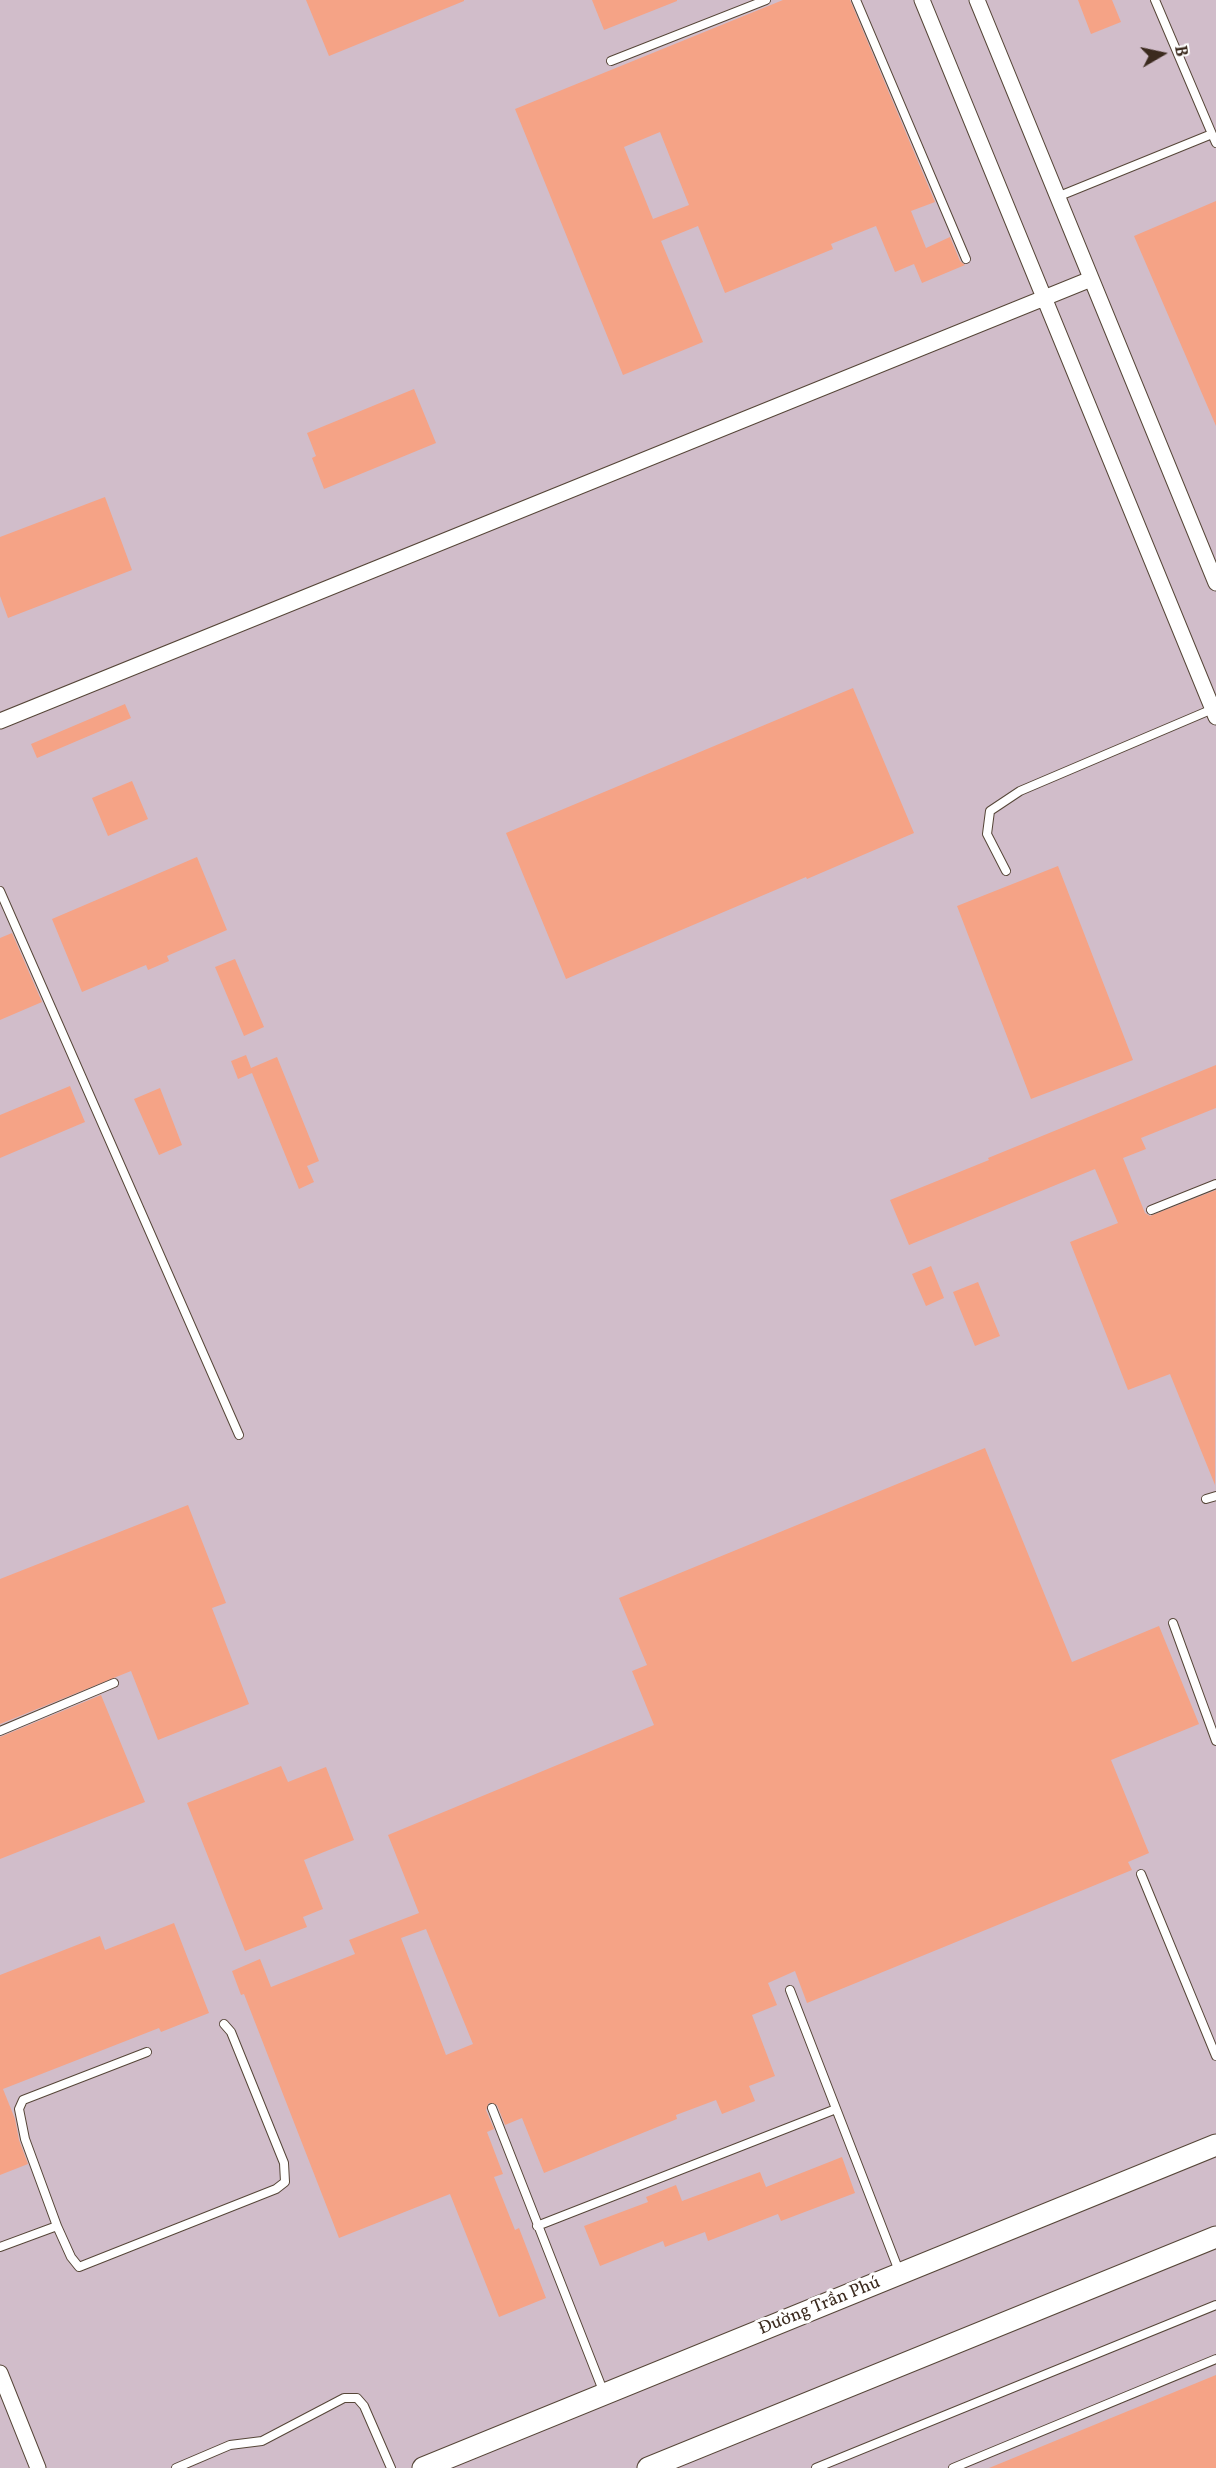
<!DOCTYPE html>
<meta charset="utf-8">
<style>
body{margin:0}
#map{position:relative;width:1216px;height:2468px;overflow:hidden;background:#efe7cd;font-family:Vollkorn,serif}
canvas{display:block}
.north{position:absolute;left:1132px;top:24px;width:60px;height:60px;-webkit-text-stroke:4px #fff;paint-order:stroke;rotate:81deg;font-size:16px;font-weight:700;line-height:24px;text-align:center;color:#3b2a1e}
.north::after{content:'';display:block;margin:auto;width:21px;height:27px;background:#3b2a1e;clip-path:polygon(50% 0,100% 100%,50% 72%,0 100%)}
</style>
<div id="map">
<canvas width="1216" height="2468"></canvas>
<div class="north">B</div>
</div>
<script>
const ctx = document.querySelector('canvas').getContext('2d');
ctx.lineJoin = 'round';
function paint(path, color) {
  ctx.fillStyle = color;
  ctx.fill(path, 'evenodd');
}
function toPath(rows) {
  const path = new Path2D();
  for (const r of rows) {
    path.moveTo(r[0], r[1]);
    for (let i = 2; i < r.length; i += 2) path.lineTo(r[i], r[i + 1]);
  }
  return path;
}
function stroke(path, color, width, dash) {
  ctx.strokeStyle = color;
  ctx.lineWidth = width;
  ctx.lineCap = dash ? 'butt' : 'round';
  ctx.setLineDash(dash || []);
  ctx.stroke(path);
}
function write(font, color, halo, rows, align = 'center') {
  ctx.font = font + ' Vollkorn,serif';
  ctx.lineWidth = 6;
  ctx.setLineDash([]);
  ctx.textBaseline = 'middle';
  ctx.strokeStyle = halo;
  ctx.fillStyle = color;
  for (const [text, x, y, turn = 0] of rows) {
    ctx.save();
    ctx.translate(x, y);
    ctx.rotate((+turn || 0) * Math.PI / 180);
    ctx.textAlign = isNaN(turn) ? turn : align;
    if (halo) ctx.strokeText(text, 0, 0);
    ctx.fillText(text, 0, 0);
    ctx.restore();
  }
}
const industrial = toPath([
 [0,0,1216,0,1216,2468,0,2468]
]);
const building = toPath([
 [306,0,464,0,464,1,329,56],
 [592,0,677,0,677,1,604,30],
 [783,0,850,0,935,202,911,211,926,248,950,237,960,261,965,265,922,283,914,264,895,272,876,226,831,244,833,249,725,293,698,226,661,241,703,342,623,375,515,109],
 [660,132,689,205,653,219,624,147],
 [1078,0,1112,0,1121,22,1091,34],
 [1216,201,1216,426,1134,236],
 [414,389,436,443,324,489,312,458,316,456,307,433],
 [105,497,132,570,8,618,0,596,0,537],
 [853,688,914,833,807,879,806,877,566,979,506,833],
 [125,704,131,718,37,758,31,744],
 [132,781,148,819,108,836,92,798],
 [197,857,227,930,167,956,169,961,148,970,146,965,82,992,52,919],
 [1058,866,1133,1060,1031,1099,957,906],
 [12,933,42,1002,0,1020,0,938],
 [235,959,264,1027,244,1036,215,967],
 [246,1055,251,1068,277,1057,319,1161,307,1166,314,1182,299,1189,252,1073,238,1079,231,1061],
 [1216,1065,1216,1108,1141,1138,1146,1149,1123,1158,1145,1213,1150,1216,1216,1190,1215,1485,1170,1374,1128,1390,1070,1242,1118,1223,1095,1169,909,1245,890,1200,989,1160,988,1158],
 [70,1086,85,1122,0,1158,0,1115],
 [160,1088,182,1145,159,1155,134,1099],
 [931,1266,944,1298,926,1306,912,1274],
 [978,1282,1000,1336,975,1346,953,1292],
 [985,1448,1072,1662,1159,1626,1199,1724,1111,1760,1149,1853,1128,1862,1132,1870,807,2003,795,1971,768,1983,777,2005,752,2015,775,2076,749,2086,755,2101,722,2114,716,2100,676,2115,677,2119,544,2173,522,2118,505,2125,497,2105,489,2103,486,2110,494,2129,487,2132,503,2174,494,2177,515,2230,519,2228,546,2298,499,2317,450,2194,339,2238,244,1994,241,1995,232,1971,260,1959,271,1987,355,1954,349,1940,419,1913,388,1835,654,1725,632,1671,647,1665,619,1598],
 [426,1929,473,2044,446,2055,401,1938],
 [188,1505,226,1603,212,1608,249,1704,158,1740,131,1671,0,1724,0,1579],
 [101,1695,145,1802,0,1859,0,1737],
 [281,1766,288,1782,326,1767,354,1840,304,1860,323,1909,303,1917,307,1927,245,1951,187,1803],
 [174,1923,209,2013,161,2032,159,2028,3,2089,15,2119,19,2140,28,2164,0,2175,0,1975,100,1936,105,1950],
 [842,2157,855,2193,781,2221,778,2214,708,2241,705,2232,665,2247,663,2241,600,2266,584,2226,648,2202,646,2197,676,2185,682,2201,760,2172,766,2187],
 [1216,2375,1216,2468,989,2468]
]);
const lane = toPath([
 [856,0,966,259],
 [611,61,766,0],
 [1212,134,1216,143],
 [1057,197,1212,134,1155,0],
 [1006,871,987,834,990,811,1020,791,1215,708],
 [0,891,239,1435],
 [1151,1210,1216,1184],
 [1206,1499,1216,1496],
 [1173,1623,1216,1741],
 [0,1731,114,1683],
 [1141,1874,1216,2056],
 [790,1990,899,2271],
 [492,2108,604,2393],
 [57,2226,25,2139,19,2109,23,2100,147,2052],
 [537,2226,836,2109],
 [0,2247,57,2226,71,2257,79,2267,276,2189,285,2182,284,2163,231,2032,224,2024],
 [176,2468,230,2445,262,2441,344,2398,357,2398,364,2406,391,2468],
 [816,2468,1216,2305],
 [953,2468,1216,2359]
]);
const street = toPath([
 [922,0,1216,717],
 [977,0,1216,583],
 [0,721,1091,279],
 [0,2373,38,2468]
]);
const secondary = toPath([
 [423,2468,1216,2145],
 [648,2468,1216,2237]
]);
const streetNames = [
 ["Đường Trần Phú",820,2307,-22]
];
paint(industrial, '#d1bdca');
paint(building, '#f5a386');
stroke(lane, '#564638', 10);
stroke(street, '#564638', 17);
stroke(secondary, '#564638', 23);
stroke(lane, '#fff', 8);
stroke(street, '#fff', 15);
stroke(secondary, '#fff', 21);
write('18px', '#3b2a1e', '#fff', streetNames);
</script>
